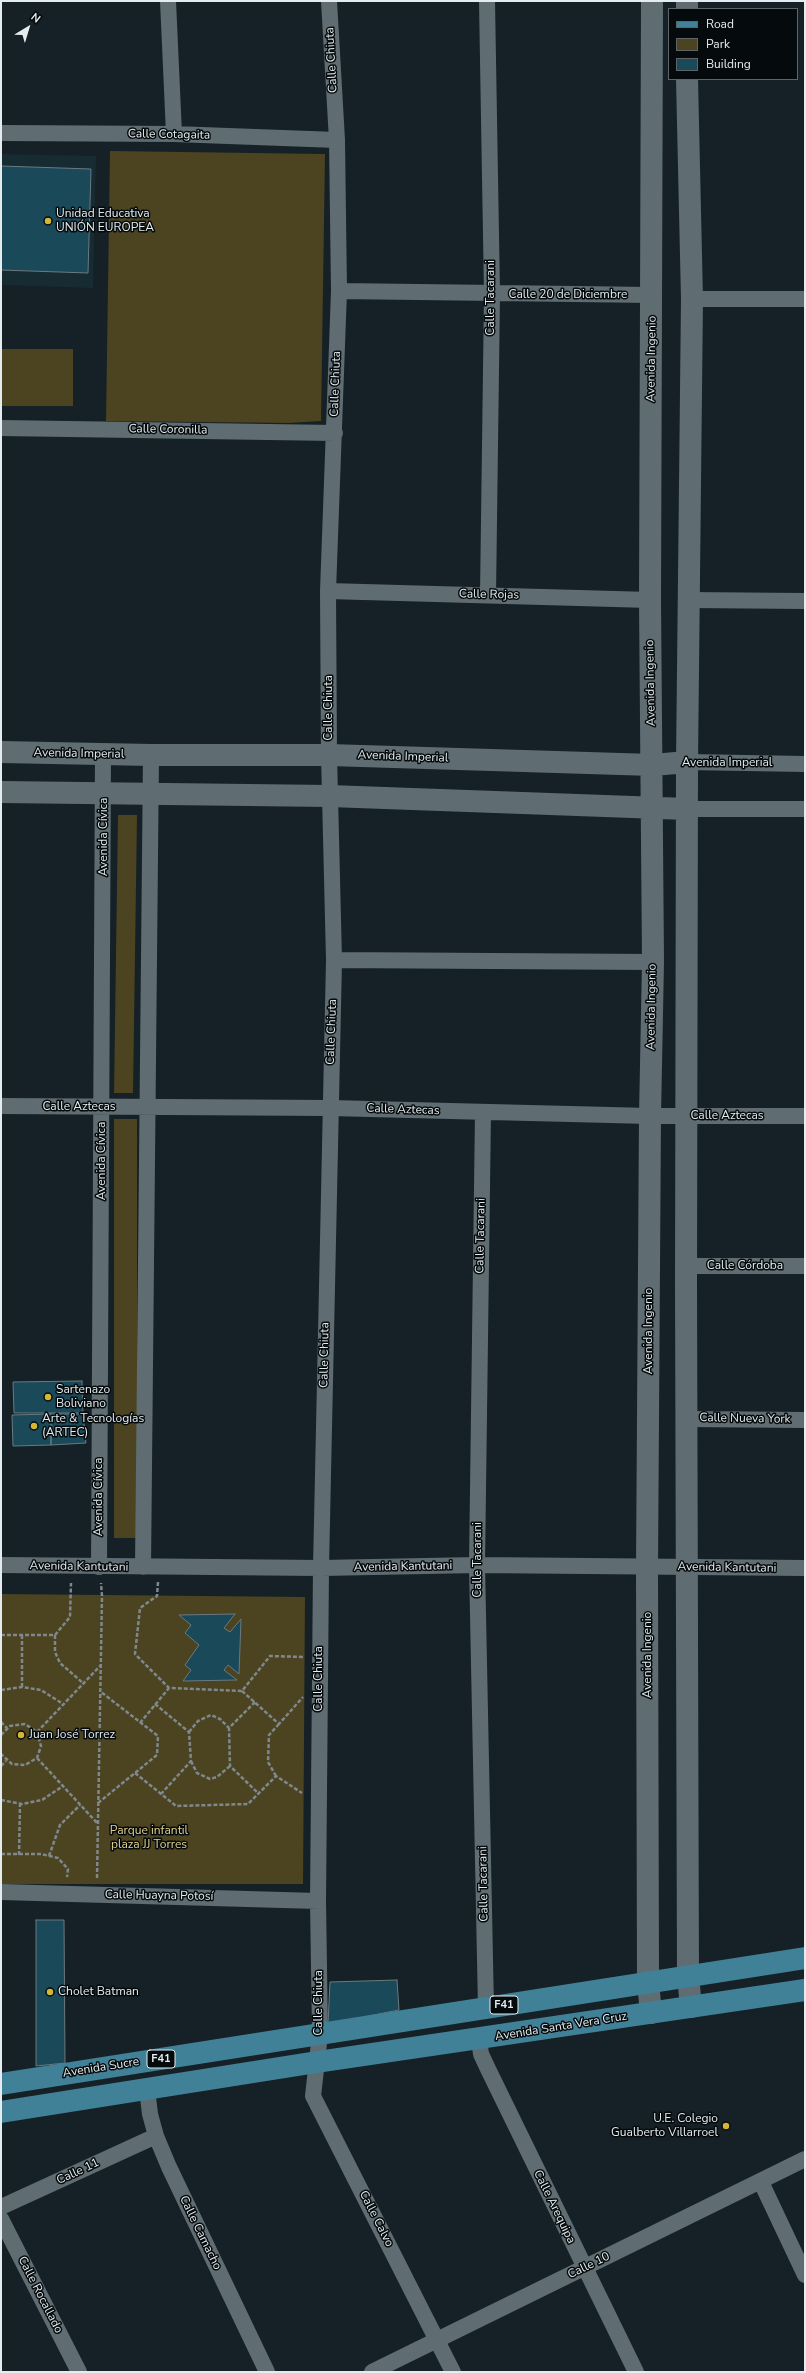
<!DOCTYPE html>
<meta charset="utf-8">
<style>
body{margin:0}
#map{position:relative;width:806px;height:2373px;overflow:hidden;background:#152126;font-family:"Nunito Sans",sans-serif}
canvas{display:block}
.frame{position:absolute;inset:0;border:2px solid #e4ecef;pointer-events:none}
.legend{position:absolute;left:668px;top:8px;width:130px;height:72px;box-sizing:border-box;background:#050a0c;border:1px solid #5e6467;margin:0;padding:5px 7px;list-style:none;font-size:12px;color:#e4ecef}
.legend li{display:flex;align-items:center;gap:8px;height:20px}
.legend b{width:20px;border:1px solid #5e6467}
.north{position:absolute;left:8px;top:8px;width:40px;height:40px;-webkit-text-stroke:3px #050a0c;paint-order:stroke;rotate:38deg;font-size:11px;font-weight:700;line-height:16px;text-align:center;color:#e4ecef}
.north::after{content:'';display:block;margin:auto;width:14px;height:18px;background:#e4ecef;clip-path:polygon(50% 0,100% 100%,50% 72%,0 100%)}
</style>
<div id="map">
<canvas width="806" height="2373"></canvas>
<div class="frame"></div>
<ul class="legend">
<li><b style="height:5px;background:#418198"></b>Road</li>
<li><b style="height:11px;background:#4c4320"></b>Park</li>
<li><b style="height:11px;background:#1a495a"></b>Building</li>
</ul>
<div class="north">N</div>
</div>
<script>
const ctx = document.querySelector('canvas').getContext('2d');
ctx.lineJoin = 'round';
function paint(path, color) {
  ctx.fillStyle = color;
  ctx.fill(path, 'evenodd');
}
function toPath(rows) {
  const path = new Path2D();
  for (const r of rows) {
    path.moveTo(r[0], r[1]);
    for (let i = 2; i < r.length; i += 2) path.lineTo(r[i], r[i + 1]);
  }
  return path;
}
function stroke(path, color, width, dash) {
  ctx.strokeStyle = color;
  ctx.lineWidth = width;
  ctx.lineCap = dash ? 'butt' : 'round';
  ctx.setLineDash(dash || []);
  ctx.stroke(path);
}
function write(font, color, halo, rows, align = 'center') {
  ctx.font = font + ' "Nunito Sans",sans-serif';
  ctx.lineWidth = 3;
  ctx.setLineDash([]);
  ctx.textBaseline = 'middle';
  ctx.strokeStyle = halo;
  ctx.fillStyle = color;
  for (const [text, x, y, turn = 0] of rows) {
    ctx.save();
    ctx.translate(x, y);
    ctx.rotate((+turn || 0) * Math.PI / 180);
    ctx.textAlign = isNaN(turn) ? turn : align;
    if (halo) ctx.strokeText(text, 0, 0);
    ctx.fillText(text, 0, 0);
    ctx.restore();
  }
}
const built = toPath([
 [1,154,96,156,93,288,1,285]
]);
const green = toPath([
 [110,151,325,154,321,421,289,423,106,421],
 [1,349,73,349,73,406,1,406],
 [118,815,137,815,133,1093,114,1093],
 [114,1119,137,1119,137,1538,114,1538],
 [1,1594,305,1597,303,1884,1,1884]
]);
const building = toPath([
 [1,166,91,169,88,273,1,270,1,166],
 [82,1381,83,1413,14,1413,13,1382,82,1381],
 [51,1414,83,1414,86,1443,51,1445,51,1414],
 [51,1414,51,1445,13,1446,12,1415,51,1414],
 [235,1614,224,1628,230,1632,241,1619,239,1674,228,1665,224,1670,237,1680,183,1681,191,1670,185,1665,199,1645,185,1633,191,1625,179,1615,235,1614],
 [36,1920,64,1920,65,2063,36,2066,36,1920],
 [397,1980,399,2010,328,2024,330,1982,397,1980]
]);
const path = toPath([
 [158,1582,157,1596,140,1608,135,1654,169,1688,242,1691,270,1656,304,1657],
 [1,1635,55,1635,70,1617,71,1583],
 [55,1635,55,1652,60,1663,83,1683],
 [22,1687,22,1635],
 [1,1690,22,1687,41,1690,63,1704],
 [242,1691,279,1724,303,1697],
 [255,1702,229,1728,230,1766,259,1794],
 [155,1704,189,1732,191,1761,161,1794],
 [1,1722,7,1728],
 [140,1723,169,1688],
 [37,1732,101,1665],
 [189,1732,198,1721,211,1715,220,1719,229,1728],
 [1,1735,10,1726,25,1724,37,1732,41,1746,37,1758,25,1765,12,1764,1,1754],
 [37,1758,98,1824],
 [191,1761,197,1773,210,1779,217,1777,230,1766],
 [1,1766,6,1761],
 [135,1773,176,1806,248,1804,276,1776,302,1793],
 [276,1776,268,1762,269,1735,279,1724],
 [1,1800,22,1804,42,1800,63,1786],
 [98,1803,157,1755,158,1736,101,1692],
 [1,1854,41,1854,58,1858,68,1869,67,1877],
 [19,1855,20,1804],
 [49,1856,60,1825,80,1805],
 [97,1878,102,1596,101,1583]
]);
const street = toPath([
 [168,1,174,134],
 [329,1,337,140,339,291,328,591,329,755,334,960,321,1568,318,1901,320,2034,313,2096,453,2372],
 [487,1,492,294,488,595],
 [1,133,174,134,337,140],
 [339,291,652,295],
 [692,299,805,299],
 [1,428,335,433],
 [328,591,650,600],
 [688,600,805,601],
 [687,762,805,764],
 [687,809,805,809],
 [334,960,653,962],
 [1,1106,330,1108,650,1116,805,1116],
 [483,1112,477,1565,486,2008],
 [686,1266,805,1266],
 [686,1419,805,1420],
 [1,1565,321,1568,477,1565,805,1568],
 [99,1567,103,754],
 [143,1567,151,755],
 [1,1892,318,1901],
 [479,2039,481,2054,488,2069,636,2372],
 [147,2089,150,2114,156,2136,169,2167,267,2372],
 [761,2182,805,2275],
 [1,2207,156,2136],
 [1,2219,79,2372],
 [372,2372,805,2159]
]);
const secondary = toPath([
 [687,9,687,1],
 [687,79,692,299,687,762,686,1284,688,1976,691,2007],
 [1,752,151,755,329,755,653,765,687,762],
 [1,792,330,796,687,809],
 [651,2013,648,1982,647,1567,650,1116,653,962,650,600,652,1]
]);
const primary = toPath([
 [1,2084,805,1958],
 [1,2112,317,2062,805,1990]
]);
const markers = [
 [48,221,4,"#d4b635"],
 [48,1397,4,"#d4b635"],
 [34,1426,4,"#d4b635"],
 [21,1735,4,"#d4b635"],
 [50,1992,4,"#d4b635"],
 [726,2126,4,"#d4b635"]
];
const shields = [
 [504,2005,28],
 [161,2059,28]
];
const shieldNames = [
 ["F41",504,2005],
 ["F41",161,2059]
];
const streetNames = [
 ["Calle Chiuta",332,60,-93],
 ["Calle Cotagaita",169,135,1],
 ["Calle 20 de Diciembre",568,295],
 ["Calle Tacarani",491,298,-90],
 ["Avenida Ingenio",652,359,-89],
 ["Calle Chiuta",336,384,-88],
 ["Calle Coronilla",168,430,1],
 ["Calle Rojas",489,595,1],
 ["Avenida Ingenio",651,683,-91],
 ["Calle Chiuta",329,708,-90],
 ["Avenida Imperial",79,754,1],
 ["Avenida Imperial",403,757,2],
 ["Avenida Imperial",727,763],
 ["Avenida Cívica",104,837,-90],
 ["Avenida Ingenio",652,1007,-89],
 ["Calle Chiuta",332,1032,-88],
 ["Calle Aztecas",79,1107],
 ["Calle Aztecas",403,1110,2],
 ["Calle Aztecas",727,1116],
 ["Avenida Cívica",102,1161,-90],
 ["Calle Tacarani",481,1236,-89],
 ["Calle Córdoba",745,1266],
 ["Avenida Ingenio",649,1331,-90],
 ["Calle Chiuta",325,1355,-89],
 ["Calle Nueva York",745,1419,1],
 ["Avenida Cívica",99,1497,-90],
 ["Calle Tacarani",478,1560,-90],
 ["Avenida Kantutani",79,1567,1],
 ["Avenida Kantutani",403,1567,-1],
 ["Avenida Kantutani",727,1568,1],
 ["Avenida Ingenio",648,1655,-90],
 ["Calle Chiuta",319,1679,-90],
 ["Calle Tacarani",484,1884,-91],
 ["Calle Huayna Potosí",159,1896,1],
 ["Calle Chiuta",319,2003,-90],
 ["Avenida Santa Vera Cruz",561,2027,-9],
 ["Avenida Sucre",101,2068,-9],
 ["Calle 11",78,2172,-25],
 ["Calle Arequipa",554,2207,64],
 ["Calle Calvo",376,2219,63],
 ["Calle Camacho",200,2233,64],
 ["Calle 10",589,2266,-26],
 ["Calle Rocallado",40,2295,63]
];
const poiNames = [
 ["Unidad Educativa",56,214],
 ["UNIÓN EUROPEA",56,228],
 ["Sartenazo",56,1390],
 ["Boliviano",56,1404],
 ["Arte & Tecnologías",42,1419],
 ["(ARTEC)",42,1433],
 ["Juan José Torrez",29,1735],
 ["Cholet Batman",58,1992],
 ["U.E. Colegio",718,2119,"right"],
 ["Gualberto Villarroel",718,2133,"right"]
];
const parkNames = [
 ["Parque infantil",149,1831],
 ["plaza JJ Torres",149,1845]
];
paint(built, '#172b33');
paint(green, '#4c4320');
paint(building, '#1a495a');
stroke(building, '#6b7a80', 1);
stroke(path, '#7f898d', 2.5, [4, 2]);
stroke(street, '#5f6d73', 16);
stroke(secondary, '#5f6d73', 22);
stroke(primary, '#418198', 22);
for (const [x, y, r, color] of markers) {
  const dot = new Path2D();
  dot.arc(x, y, r, 0, 2 * Math.PI);
  ctx.fillStyle = color;
  ctx.fill(dot);
  stroke(dot, '#050a0c', 1.5);
}
for (const [x, y, w] of shields) {
  const box = new Path2D();
  box.roundRect(x - w / 2, y - 9, w, 18, 3);
  ctx.fillStyle = '#050a0c';
  ctx.fill(box);
  stroke(box, '#e4ecef', 1);
}
write('bold 11px', '#e4ecef', null, shieldNames);
write('12px', '#e4ecef', '#050a0c', streetNames);
write('12px', '#e4ecef', '#050a0c', poiNames, 'left');
write('12px', '#e4d38f', '#050a0c', parkNames);
</script>
